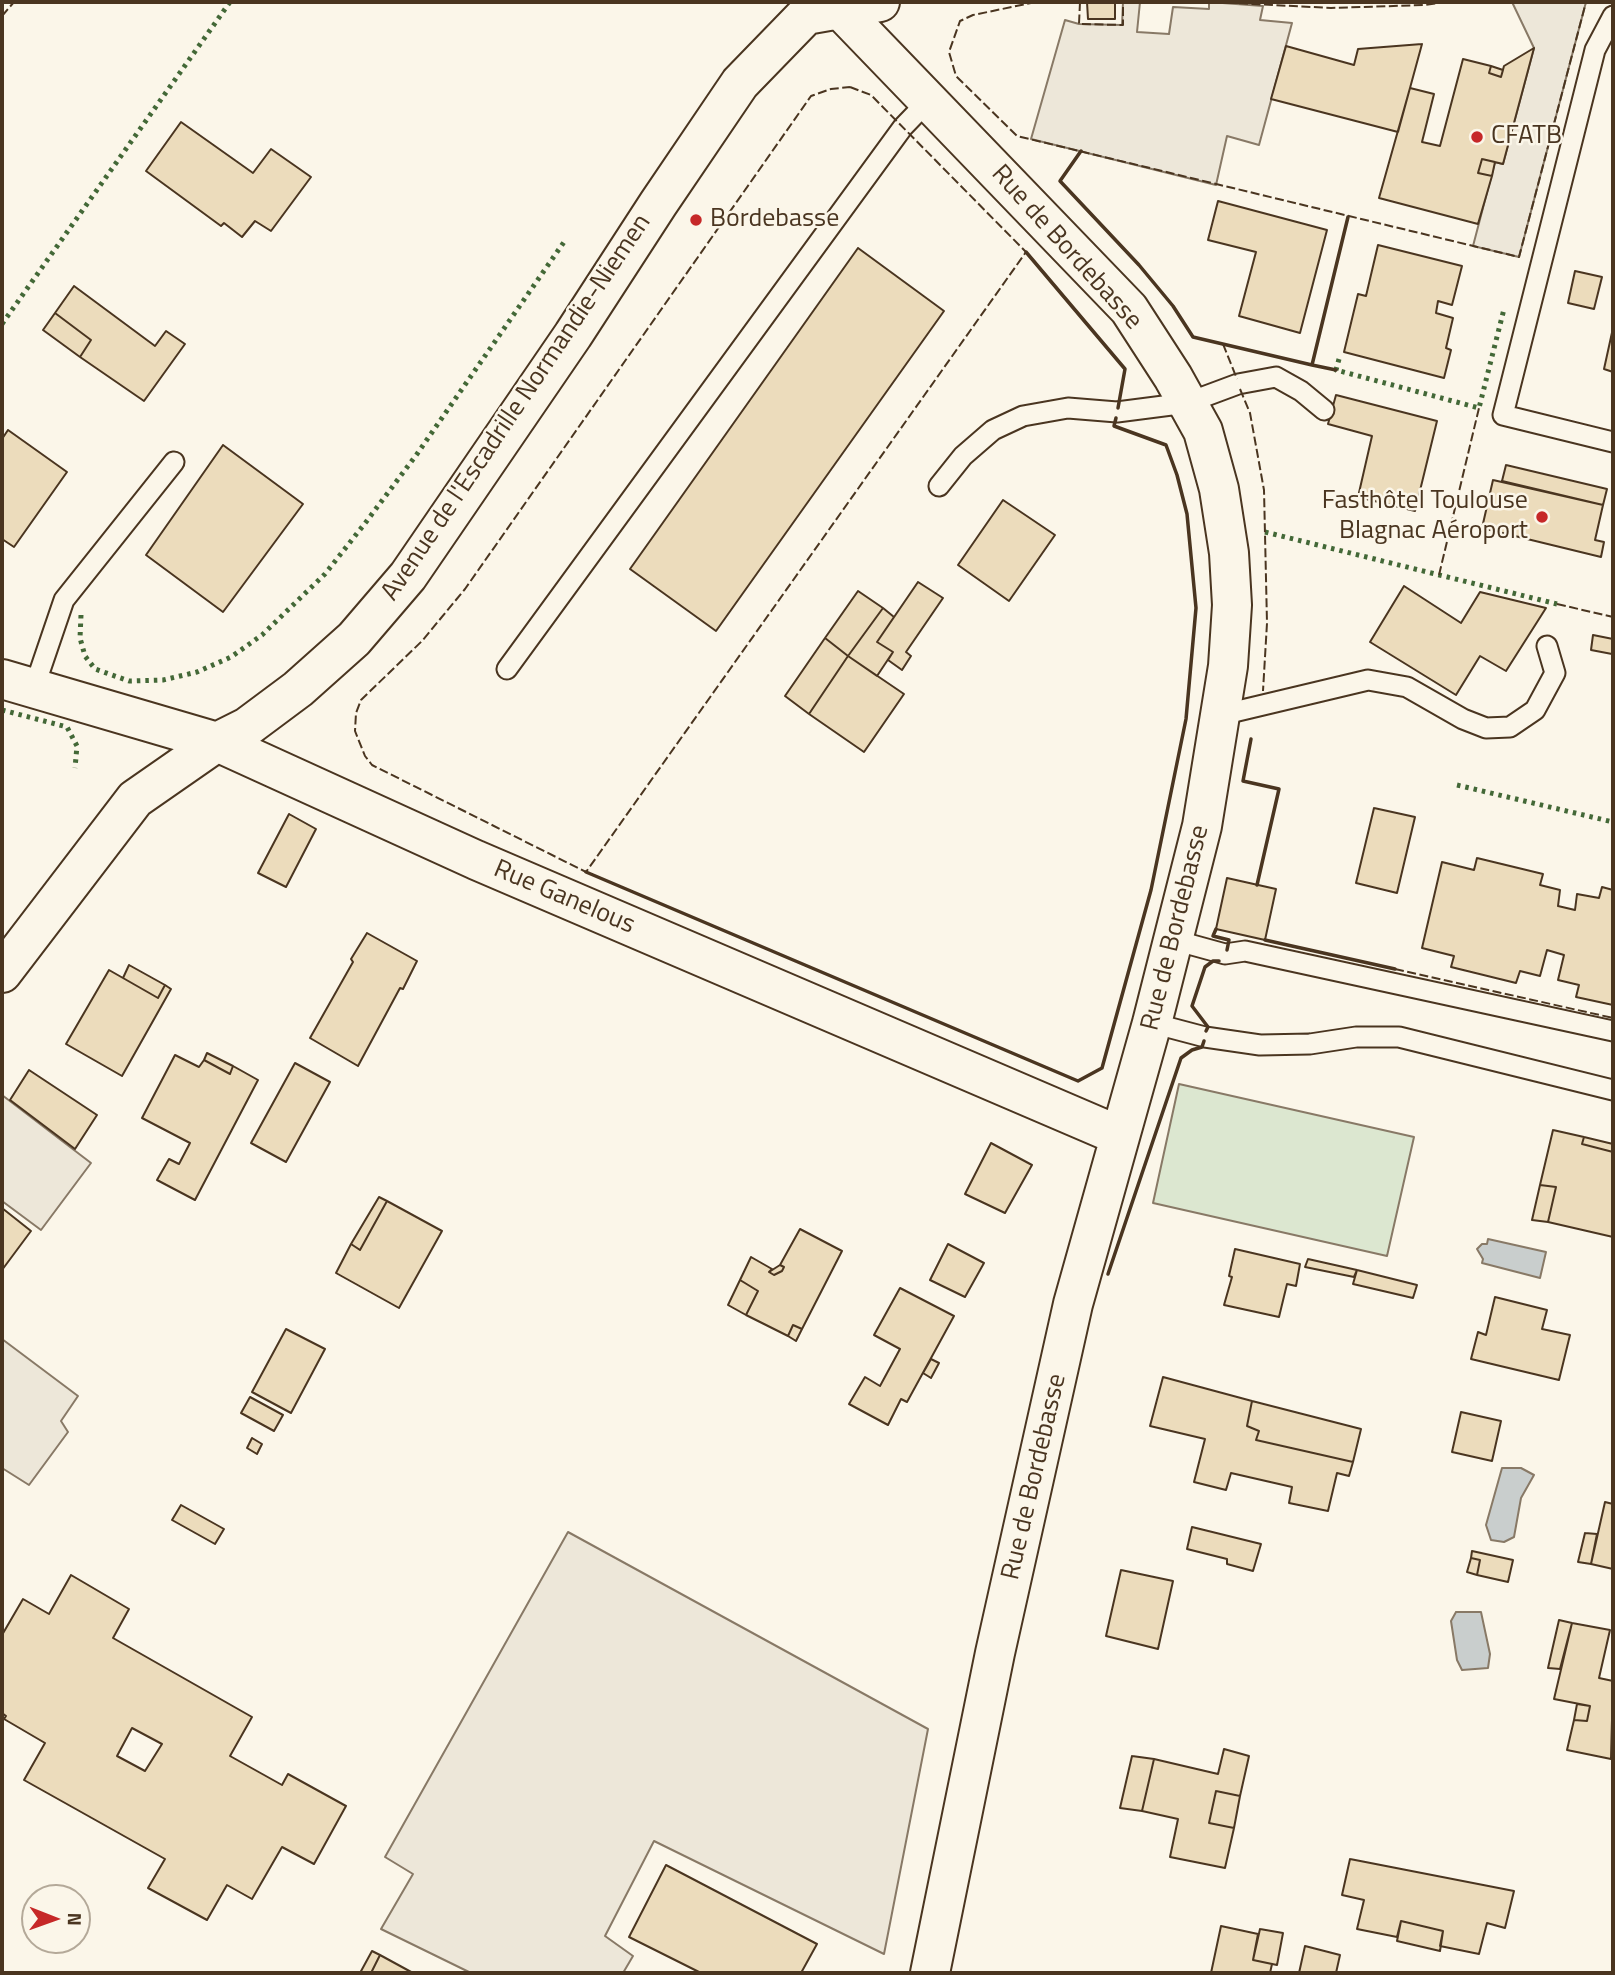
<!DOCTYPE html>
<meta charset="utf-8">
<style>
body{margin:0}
#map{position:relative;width:1615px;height:1975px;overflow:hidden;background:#fbf6e9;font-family:"Titillium Web",sans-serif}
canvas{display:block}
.frame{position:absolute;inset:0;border:4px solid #4a3520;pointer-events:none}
.north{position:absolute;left:21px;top:1884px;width:70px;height:70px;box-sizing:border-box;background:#fbf6e9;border:2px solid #b4a999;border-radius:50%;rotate:91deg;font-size:19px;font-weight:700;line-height:28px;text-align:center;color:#4a3520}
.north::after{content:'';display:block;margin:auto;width:24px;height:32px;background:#c62828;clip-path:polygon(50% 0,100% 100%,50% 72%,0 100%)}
</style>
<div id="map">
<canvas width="1615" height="1975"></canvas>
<div class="frame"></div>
<div class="north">N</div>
</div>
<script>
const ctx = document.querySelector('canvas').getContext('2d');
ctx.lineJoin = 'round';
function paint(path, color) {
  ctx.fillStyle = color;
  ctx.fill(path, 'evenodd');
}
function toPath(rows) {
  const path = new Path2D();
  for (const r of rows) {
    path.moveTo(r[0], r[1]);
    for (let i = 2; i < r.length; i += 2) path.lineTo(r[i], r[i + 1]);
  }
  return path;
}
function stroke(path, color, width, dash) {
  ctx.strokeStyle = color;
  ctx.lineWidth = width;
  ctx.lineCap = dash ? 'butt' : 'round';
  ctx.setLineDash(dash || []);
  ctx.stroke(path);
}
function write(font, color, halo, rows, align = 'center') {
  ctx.font = font + ' "Titillium Web",sans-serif';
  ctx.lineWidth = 5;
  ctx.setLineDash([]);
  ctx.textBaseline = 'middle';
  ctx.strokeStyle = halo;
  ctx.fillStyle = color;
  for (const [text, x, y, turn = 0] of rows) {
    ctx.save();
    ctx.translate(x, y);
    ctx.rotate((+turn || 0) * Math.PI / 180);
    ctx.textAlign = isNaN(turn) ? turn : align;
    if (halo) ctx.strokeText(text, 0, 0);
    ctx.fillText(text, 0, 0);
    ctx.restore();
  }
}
const green = toPath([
 [1179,1084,1414,1137,1387,1256,1153,1203,1179,1084]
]);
const parking = toPath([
 [1123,2,1140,2,1137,32,1169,34,1173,7,1209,9,1209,2,1263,6,1260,20,1292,23,1259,145,1227,136,1216,185,1031,139,1065,20,1079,24,1122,25,1123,2],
 [1512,2,1586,2,1519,257,1473,246,1495,162,1503,164,1534,48,1512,2],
 [2,1095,91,1163,41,1230,2,1201,2,1095],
 [2,1339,78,1396,61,1421,68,1432,29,1485,2,1468,2,1339],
 [568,1532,928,1729,884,1954,654,1841,605,1936,633,1956,623,1973,471,1973,381,1929,413,1874,385,1857,568,1532]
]);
const water = toPath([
 [1488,1239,1546,1252,1540,1278,1482,1263,1483,1259,1477,1249,1482,1244,1487,1244,1488,1239],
 [1502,1468,1521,1468,1534,1475,1521,1498,1514,1537,1504,1542,1491,1540,1486,1525,1502,1468],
 [1456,1612,1481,1612,1490,1654,1488,1668,1462,1670,1457,1660,1451,1621,1456,1612]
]);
const building = toPath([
 [1087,2,1115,2,1115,19,1088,19,1087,2],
 [1422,44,1398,132,1271,99,1286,46,1354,65,1358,49,1422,44],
 [1534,48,1503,164,1482,159,1478,173,1492,176,1478,224,1379,198,1410,88,1434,94,1422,142,1440,146,1463,59,1491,66,1489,73,1501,77,1504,66,1534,48],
 [1491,66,1503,70,1501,77,1489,73,1491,66],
 [181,122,253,173,271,149,311,177,271,231,255,221,242,237,224,223,221,226,146,171,181,122],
 [1482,159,1495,162,1492,176,1478,173,1482,159],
 [1218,201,1327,230,1300,333,1239,316,1256,252,1208,240,1218,201],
 [1378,245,1462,266,1452,305,1438,301,1436,313,1453,318,1446,348,1451,350,1444,378,1344,352,1358,294,1366,296,1378,245],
 [858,248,944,311,716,631,630,569,858,248],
 [1575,271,1602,277,1594,309,1568,303,1575,271],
 [74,286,155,346,166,331,185,344,144,401,80,357,91,340,55,313,74,286],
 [55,313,91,340,80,357,43,330,55,313],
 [1613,328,1613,372,1604,369,1613,328],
 [1336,395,1437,421,1415,511,1358,497,1372,436,1328,424,1336,395],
 [8,430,67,472,14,547,2,539,2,439,8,430],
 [223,445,303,504,223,612,146,555,223,445],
 [1506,465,1607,489,1603,505,1502,481,1506,465],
 [1493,480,1603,505,1595,540,1604,542,1601,557,1482,528,1493,480],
 [1003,500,1055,535,1009,601,958,565,1003,500],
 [918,582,943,598,906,652,911,656,902,670,888,660,893,652,877,642,918,582],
 [1404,586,1461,623,1480,592,1546,608,1506,671,1480,656,1456,695,1370,642,1404,586],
 [858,591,883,608,848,656,825,638,858,591],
 [883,608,894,617,877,642,893,652,877,676,848,656,883,608],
 [1593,635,1613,639,1612,654,1591,650,1593,635],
 [825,638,848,656,809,714,785,696,825,638],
 [848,656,904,694,864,752,809,714,848,656],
 [1374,808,1415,817,1397,893,1356,883,1374,808],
 [289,814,316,829,286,887,258,873,289,814],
 [1477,858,1543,874,1540,885,1560,890,1558,906,1575,910,1577,894,1599,898,1602,887,1613,890,1613,1005,1576,997,1579,985,1558,980,1564,955,1547,950,1540,976,1520,971,1516,983,1451,967,1454,956,1422,948,1442,862,1474,870,1477,858],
 [1227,878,1276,889,1265,940,1216,929,1227,878],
 [367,933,417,961,403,989,400,988,358,1066,310,1038,353,962,351,959,367,933],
 [129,965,165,985,158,998,123,978,129,965],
 [109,970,158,998,165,985,171,989,122,1076,66,1044,109,970],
 [207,1053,233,1066,230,1074,204,1060,207,1053],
 [175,1055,199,1067,204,1060,230,1074,233,1066,258,1080,195,1200,157,1180,169,1159,179,1164,190,1143,142,1118,175,1055],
 [295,1063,330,1082,286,1162,251,1143,295,1063],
 [29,1070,97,1115,75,1149,10,1100,29,1070],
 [1553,1130,1584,1137,1582,1144,1613,1152,1613,1237,1548,1222,1556,1187,1540,1185,1553,1130],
 [1584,1137,1613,1144,1613,1152,1582,1144,1584,1137],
 [991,1143,1032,1165,1005,1213,965,1194,991,1143],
 [1540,1185,1556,1187,1548,1222,1532,1220,1540,1185],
 [379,1197,387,1201,360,1250,351,1244,379,1197],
 [387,1201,442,1231,399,1308,336,1273,351,1244,360,1250,387,1201],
 [2,1208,31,1231,2,1270,2,1208],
 [800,1229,842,1251,802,1329,793,1325,788,1336,746,1315,758,1291,740,1280,751,1257,772,1269,769,1272,774,1275,782,1271,784,1267,780,1265,800,1229],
 [948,1244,984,1263,965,1297,930,1280,948,1244],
 [1235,1249,1300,1264,1296,1286,1287,1284,1279,1317,1224,1305,1232,1277,1229,1276,1235,1249],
 [1308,1259,1357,1270,1354,1277,1305,1267,1308,1259],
 [780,1265,784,1267,782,1271,774,1275,769,1272,780,1265],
 [1357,1270,1417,1285,1413,1298,1353,1284,1357,1270],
 [740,1280,758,1291,746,1315,728,1305,740,1280],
 [900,1288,954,1316,907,1402,901,1399,888,1425,849,1404,865,1377,880,1386,900,1349,874,1335,900,1288],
 [1495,1297,1547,1310,1542,1329,1570,1335,1559,1380,1471,1359,1478,1332,1486,1335,1495,1297],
 [793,1325,802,1329,796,1341,788,1336,793,1325],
 [286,1329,325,1349,291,1413,252,1392,286,1329],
 [931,1359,939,1363,931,1378,923,1373,931,1359],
 [1163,1377,1252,1401,1247,1426,1259,1431,1256,1440,1353,1462,1349,1476,1337,1473,1328,1511,1289,1503,1292,1487,1231,1473,1226,1490,1194,1482,1205,1439,1150,1426,1163,1377],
 [250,1397,283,1415,274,1431,241,1413,250,1397],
 [1252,1401,1361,1429,1353,1462,1256,1440,1259,1431,1247,1426,1252,1401],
 [1461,1412,1501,1421,1492,1461,1452,1452,1461,1412],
 [252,1438,262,1444,257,1454,247,1448,252,1438],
 [1605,1502,1613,1504,1613,1569,1591,1564,1605,1502],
 [181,1505,224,1529,215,1544,172,1520,181,1505],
 [1192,1527,1261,1544,1253,1571,1227,1564,1227,1559,1187,1549,1192,1527],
 [1585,1533,1597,1534,1591,1564,1578,1562,1585,1533],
 [1472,1551,1513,1560,1508,1582,1477,1575,1480,1560,1471,1558,1472,1551],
 [1471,1558,1480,1560,1477,1575,1467,1572,1471,1558],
 [1121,1570,1173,1581,1158,1649,1106,1636,1121,1570],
 [71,1575,129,1609,113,1638,252,1717,230,1756,282,1785,288,1774,346,1806,314,1864,282,1847,252,1899,227,1885,207,1920,148,1888,165,1859,24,1780,45,1743,4,1719,6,1716,2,1713,2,1635,23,1599,49,1614,71,1575],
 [132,1728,162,1744,145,1771,117,1756,132,1728],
 [1559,1620,1572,1623,1560,1669,1548,1668,1559,1620],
 [1572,1623,1610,1630,1599,1678,1613,1681,1611,1759,1567,1750,1574,1720,1587,1721,1590,1706,1554,1699,1572,1623],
 [1577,1704,1590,1706,1587,1721,1574,1720,1577,1704],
 [1224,1749,1249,1756,1240,1796,1216,1791,1209,1823,1234,1828,1225,1868,1170,1857,1178,1819,1142,1811,1154,1759,1218,1774,1224,1749],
 [1132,1756,1154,1759,1142,1811,1120,1808,1132,1756],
 [1216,1791,1240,1796,1234,1828,1209,1823,1216,1791],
 [1350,1859,1514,1891,1505,1928,1487,1923,1479,1954,1440,1946,1443,1931,1401,1921,1397,1937,1357,1929,1364,1900,1342,1895,1350,1859],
 [666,1865,817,1944,801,1973,701,1973,629,1937,666,1865],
 [1401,1921,1443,1931,1440,1951,1397,1941,1401,1921],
 [1221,1926,1258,1934,1253,1960,1272,1964,1270,1973,1211,1973,1221,1926],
 [1260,1929,1283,1933,1277,1965,1253,1960,1260,1929],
 [1305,1946,1340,1955,1336,1973,1299,1973,1305,1946],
 [372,1951,380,1955,371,1973,360,1973,372,1951],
 [380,1955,413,1973,371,1973,380,1955]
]);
const service = toPath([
 [1613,16,1595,50,1503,415,1613,442],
 [939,486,963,456,993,430,1023,416,1068,408,1117,412,1187,403,1238,384,1276,377,1301,391,1324,410],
 [507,669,903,127,929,100],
 [34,688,64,600,174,462],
 [1221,715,1368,680,1407,687,1463,719,1486,728,1510,727,1535,710,1555,673,1547,646],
 [1174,940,1225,954,1245,951,1613,1031],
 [1152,1023,1205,1037,1260,1045,1310,1044,1356,1037,1399,1037,1613,1090]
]);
const minor = toPath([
 [833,2,1129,309,1173,377,1203,431,1219,489,1229,553,1232,605,1228,666,1202,826,1152,1023,1073,1304,995,1653,930,1973],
 [2,679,217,742,476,860,1120,1136],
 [2,973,135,799,217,742,247,727,298,689,354,639,408,576,573,335,658,204,740,83,806,15,880,2]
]);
const hedge = toPath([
 [2,324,230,2],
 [1339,359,1336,370,1479,408,1504,309],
 [1265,532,1557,604],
 [81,615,80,638,85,656,95,669,129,681,163,680,197,672,231,657,262,635,325,574,366,522,417,454,564,242],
 [2,710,67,727,77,746,75,768],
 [1457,785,1613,822]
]);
const fence = toPath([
 [1036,2,973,15,960,21,949,52,956,76,1017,136,1519,257,1586,2],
 [1080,2,1079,24,1123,25,1123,2],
 [1214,2,1331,8,1424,5,1445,2],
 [2,16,14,2],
 [850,87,871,95,1026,252,586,872,372,765,365,756,355,731,356,713,361,700,422,641,465,589,811,96,831,89,850,87],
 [1223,344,1237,379],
 [1240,389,1250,413,1264,490,1267,623,1263,691],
 [1439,575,1479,408],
 [1557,604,1613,617],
 [1395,969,1613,1018]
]);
const wall = toPath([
 [1081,151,1060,181,1139,265,1173,306,1193,337,1312,365,1348,217],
 [1026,252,1125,369,1118,408],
 [1312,365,1336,370],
 [1251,739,1243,781,1279,789,1257,885],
 [586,872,1078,1081,1102,1068,1151,890,1186,719,1196,608,1187,514,1177,475,1166,445,1114,426,1116,418],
 [1216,929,1213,936,1229,940,1227,950],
 [1265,940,1395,969],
 [1206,1031,1208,1027,1192,1006,1205,967,1213,961,1219,961],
 [1108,1274,1181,1058,1192,1050,1202,1047,1204,1041]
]);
const markers = [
 [1477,137,7,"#c62828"],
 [696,220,7,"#c62828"],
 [1542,517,7,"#c62828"]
];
const poiNames = [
 ["CFATB",1491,137],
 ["Bordebasse",710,220],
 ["Fasthôtel Toulouse",1528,502,"right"],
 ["Blagnac Aéroport",1528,532,"right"]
];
const streetNames = [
 ["Rue de Bordebasse",1066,248,48],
 ["Avenue de l'Escadrille Normandie-Niemen",517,408,-56],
 ["Rue Ganelous",564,898,23],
 ["Rue de Bordebasse",1176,928,-76],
 ["Rue de Bordebasse",1035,1477,-77]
];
paint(green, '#dce7d0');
stroke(green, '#887966', 2);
paint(parking, '#ede7d9');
stroke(parking, '#887966', 2);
paint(water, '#c9cecd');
stroke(water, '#887966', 2);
paint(building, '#ecdcbc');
stroke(building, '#4a3520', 2);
stroke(service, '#4a3520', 23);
stroke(minor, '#4a3520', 42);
stroke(service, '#fbf6e9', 19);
stroke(minor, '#fbf6e9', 38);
stroke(hedge, '#436837', 5, [3.5, 5]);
stroke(fence, '#4a3520', 2, [9, 3.5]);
stroke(wall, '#4a3520', 3.5);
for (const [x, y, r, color] of markers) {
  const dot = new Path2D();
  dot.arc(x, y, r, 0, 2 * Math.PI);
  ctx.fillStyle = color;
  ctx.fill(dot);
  stroke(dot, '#fbf6e9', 2.5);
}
write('26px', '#4a3520', '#fbf6e9', poiNames, 'left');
write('26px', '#4a3520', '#fbf6e9', streetNames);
</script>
